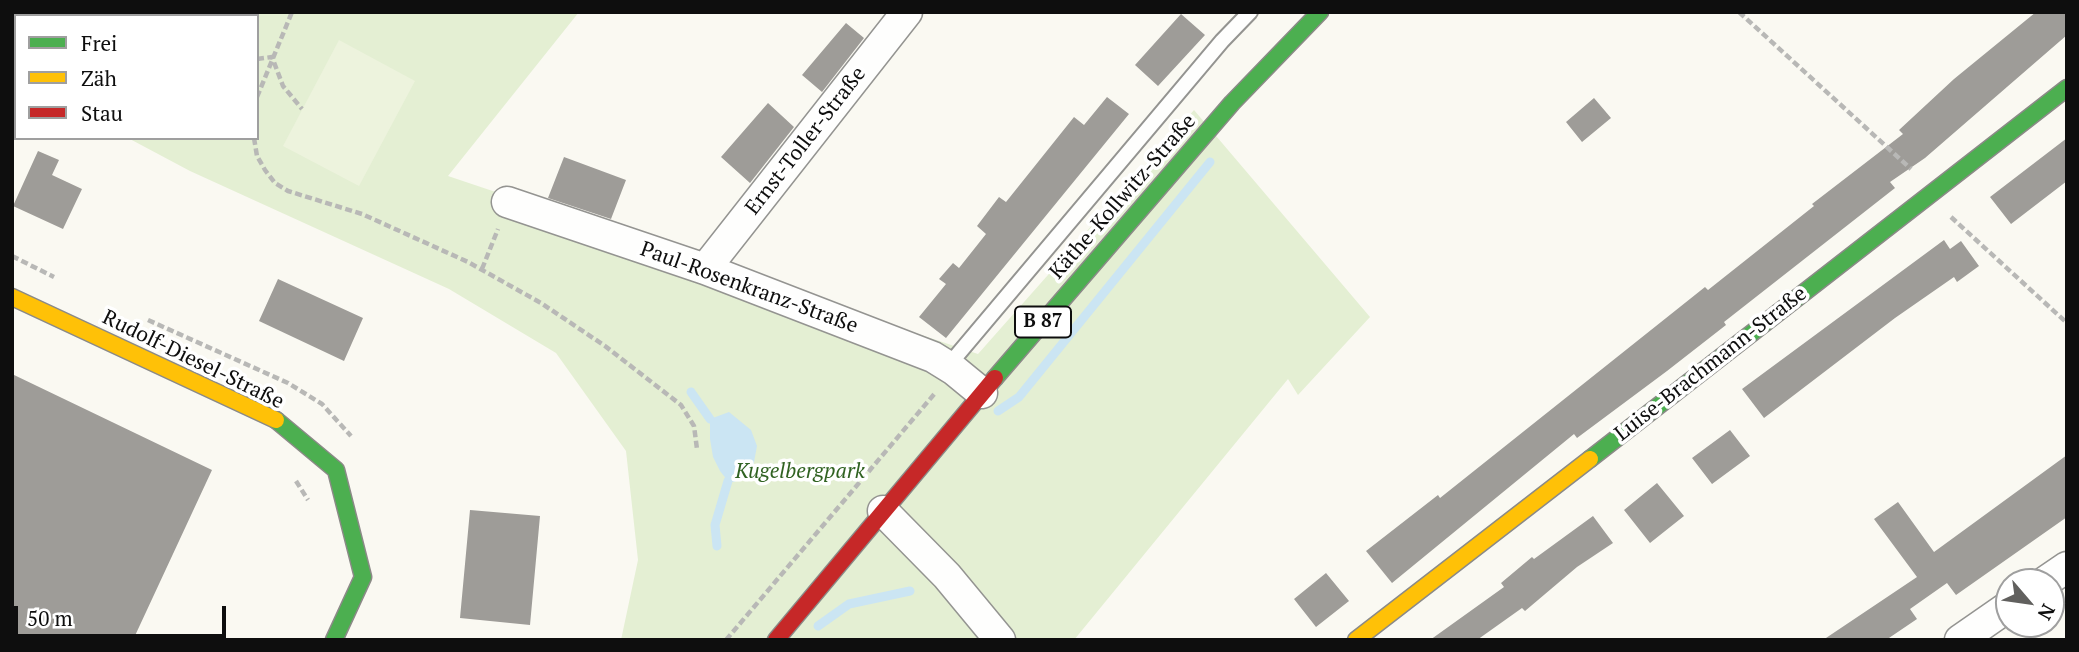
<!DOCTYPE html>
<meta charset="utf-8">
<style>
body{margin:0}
#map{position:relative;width:2079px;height:652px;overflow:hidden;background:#faf9f2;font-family:"PT Serif",serif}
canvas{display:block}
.frame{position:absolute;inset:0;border:14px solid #0e0e0e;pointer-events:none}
.legend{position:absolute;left:14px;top:14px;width:245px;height:126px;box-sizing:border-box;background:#fff;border:2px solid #9f9f9f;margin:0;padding:9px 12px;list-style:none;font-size:21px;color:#0e0e0e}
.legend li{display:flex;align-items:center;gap:14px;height:35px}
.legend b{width:35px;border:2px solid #9f9f9f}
.north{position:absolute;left:1995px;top:568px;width:70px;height:70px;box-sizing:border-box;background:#fff;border:2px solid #9f9f9f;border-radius:50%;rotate:119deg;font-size:19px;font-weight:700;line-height:28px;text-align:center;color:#0e0e0e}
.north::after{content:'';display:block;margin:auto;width:24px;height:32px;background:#61605e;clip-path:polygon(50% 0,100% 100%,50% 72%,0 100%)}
.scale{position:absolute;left:14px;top:606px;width:212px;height:32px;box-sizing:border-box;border:4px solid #0e0e0e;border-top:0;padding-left:9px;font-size:21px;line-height:24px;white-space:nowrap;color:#0e0e0e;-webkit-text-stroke:5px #fff;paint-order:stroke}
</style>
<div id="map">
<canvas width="2079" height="652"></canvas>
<div class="frame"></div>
<ul class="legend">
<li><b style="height:9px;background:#4caf50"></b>Frei</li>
<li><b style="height:9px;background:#ffc107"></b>Zäh</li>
<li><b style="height:9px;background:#c62828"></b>Stau</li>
</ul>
<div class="north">N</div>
<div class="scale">50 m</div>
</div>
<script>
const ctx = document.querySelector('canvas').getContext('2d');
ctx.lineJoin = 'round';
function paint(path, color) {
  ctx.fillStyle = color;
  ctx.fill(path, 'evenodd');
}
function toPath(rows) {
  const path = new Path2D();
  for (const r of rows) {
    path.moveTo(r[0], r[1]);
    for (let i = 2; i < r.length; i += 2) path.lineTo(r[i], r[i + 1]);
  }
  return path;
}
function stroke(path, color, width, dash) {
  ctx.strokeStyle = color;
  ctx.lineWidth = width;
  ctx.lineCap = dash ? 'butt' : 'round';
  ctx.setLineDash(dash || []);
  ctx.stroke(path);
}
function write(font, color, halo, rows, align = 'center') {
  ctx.font = font + ' "PT Serif",serif';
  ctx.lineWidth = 7;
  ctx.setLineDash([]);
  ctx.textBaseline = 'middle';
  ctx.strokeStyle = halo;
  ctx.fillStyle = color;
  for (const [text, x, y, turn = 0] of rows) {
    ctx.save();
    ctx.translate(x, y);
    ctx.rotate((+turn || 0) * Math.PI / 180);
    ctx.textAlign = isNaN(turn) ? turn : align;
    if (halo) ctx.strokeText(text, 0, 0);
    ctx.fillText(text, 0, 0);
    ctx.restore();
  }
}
const green = toPath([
 [12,12,579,12,448,176,978,354,1194,110,1370,317,1298,395,1288,379,1074,640,621,640,638,560,626,451,556,353,449,289,190,171,128,138,257,138,257,16,16,16,16,79,12,77]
]);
const pitch = toPath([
 [339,40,415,81,359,186,283,146]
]);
const water = toPath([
 [729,412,751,430,757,446,752,473,734,482,728,481,720,471,713,457,710,439,710,419]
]);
const stream = toPath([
 [691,392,710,419],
 [998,411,1019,397,1210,162],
 [717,546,715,525,728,481],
 [818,626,849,604,910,591]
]);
const building = toPath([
 [2036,12,2067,12,2067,35,1925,158,1890,182,1895,188,1724,322,1726,325,1667,371,1577,438,1574,434,1392,583,1366,551,1438,495,1440,498,1705,287,1708,290,1814,206,1812,204,1903,134,1899,130,1954,79],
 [1181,14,1205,35,1158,86,1135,65],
 [846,23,864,38,822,92,802,75],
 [1107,97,1129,114,946,338,919,317,946,284,939,279,953,263,959,268,986,234,977,226,999,197,1006,202,1074,117,1084,125],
 [1594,98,1611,118,1582,142,1566,122],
 [768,103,794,127,750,183,721,157],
 [2067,138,2067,181,2011,224,1990,197],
 [38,151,59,160,52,175,82,189,63,229,13,206],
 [564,157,626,180,611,219,548,198],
 [1944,240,1950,249,1961,241,1979,266,1957,282,1954,277,1895,318,1764,418,1742,389],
 [278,279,363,318,344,361,259,321],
 [12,374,212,470,133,640,12,640],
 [1730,430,1750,456,1712,484,1692,458],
 [2067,455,2067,517,1956,595,1947,583,1910,609,1917,619,1886,640,1823,640,1917,577,1874,519,1898,502,1934,552],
 [1657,483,1684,516,1650,543,1624,510],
 [470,510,540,516,530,625,460,618],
 [1593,516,1613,543,1577,567,1525,611,1522,608,1477,640,1430,640,1504,587,1501,583,1532,557,1534,559],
 [1326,573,1349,601,1316,627,1294,599]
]);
const path = toPath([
 [1739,12,1911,169],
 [128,16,133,12],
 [257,59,272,57,283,86,302,109],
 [12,63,16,65],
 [257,97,292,12],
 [254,138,257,156,265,170,275,183,288,191,362,214,468,262,541,303,605,346,681,405,694,426,697,449],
 [1951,217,2067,323],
 [12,256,54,277],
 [482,269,498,229],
 [148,320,288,383,322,404,351,436],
 [296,481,308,500],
 [726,640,936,392]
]);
const lane = toPath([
 [948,366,1222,41,1250,12]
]);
const street = toPath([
 [507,202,705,269,933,357,954,370,982,393],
 [705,269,907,12],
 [883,511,947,576,1000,640],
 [2045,582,2067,567],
 [1960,640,2009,606]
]);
const fast = toPath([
 [995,378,1232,103,1320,12],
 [276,420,336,470,363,577,334,640],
 [1590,459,2067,88]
]);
const slow = toPath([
 [12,297,276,420],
 [1356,640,1590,459]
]);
const jam = toPath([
 [776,640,995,378]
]);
const shields = [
 [1043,322,56]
];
const shieldNames = [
 ["B 87",1043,322]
];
const streetNames = [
 ["Ernst-Toller-Straße",806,141,-52],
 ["Käthe-Kollwitz-Straße",1123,197,-49],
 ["Paul-Rosenkranz-Straße",749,288,20],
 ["Rudolf-Diesel-Straße",193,360,26],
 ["Luise-Brachmann-Straße",1711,364,-38]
];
const parkNames = [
 ["Kugelbergpark",800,472]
];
paint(green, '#e4efd3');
paint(pitch, '#edf3dd');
paint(water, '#cbe5f3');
stroke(stream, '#cbe5f3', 9);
paint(building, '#9e9c98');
stroke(lane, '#949491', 18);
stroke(street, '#949491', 33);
stroke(fast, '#8b8a87', 19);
stroke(slow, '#8b8a87', 19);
stroke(jam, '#8b8a87', 19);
stroke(path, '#b8b8b6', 4.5, [7, 3.5]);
stroke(lane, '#fefefd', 14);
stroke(street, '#fefefd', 30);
stroke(fast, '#4caf50', 16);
stroke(slow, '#ffc107', 16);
stroke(jam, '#c62828', 16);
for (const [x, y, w] of shields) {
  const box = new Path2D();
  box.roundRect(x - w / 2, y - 15.5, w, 31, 5);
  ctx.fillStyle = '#fff';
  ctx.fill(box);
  stroke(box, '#0e0e0e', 2);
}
write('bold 19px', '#0e0e0e', null, shieldNames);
write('21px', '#0e0e0e', '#fff', streetNames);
write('italic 21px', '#306221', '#fff', parkNames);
</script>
